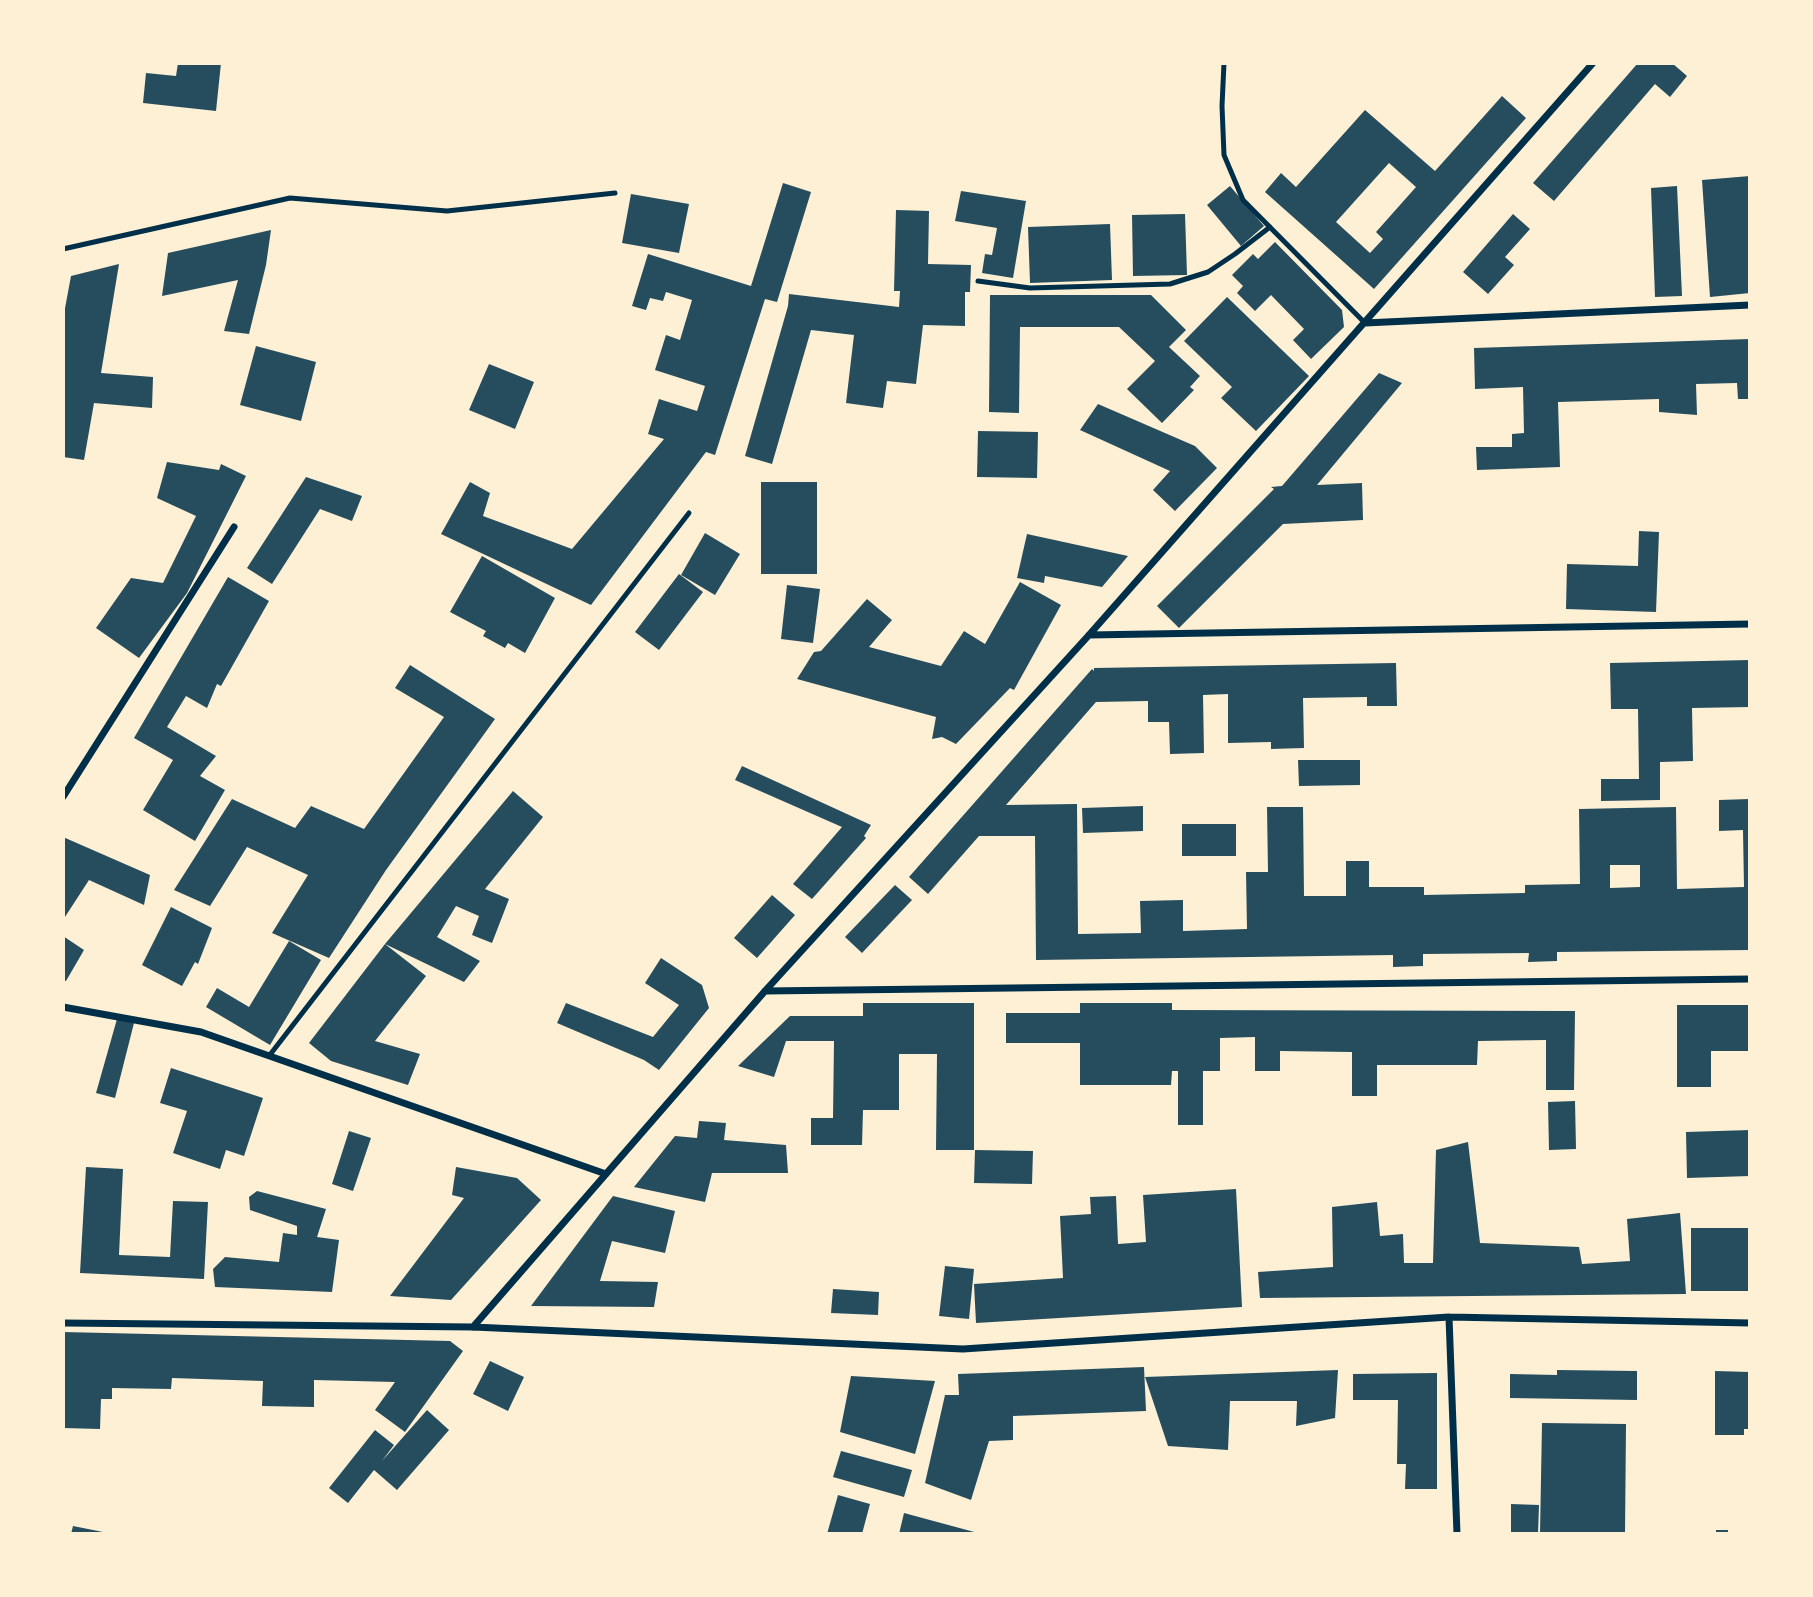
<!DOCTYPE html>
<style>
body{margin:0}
#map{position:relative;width:1813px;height:1597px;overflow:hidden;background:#fdf0d5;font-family:"Titillium Web",sans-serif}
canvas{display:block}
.frame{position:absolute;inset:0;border:65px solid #fdf0d5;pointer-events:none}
</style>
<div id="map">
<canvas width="1813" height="1597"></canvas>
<div class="frame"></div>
</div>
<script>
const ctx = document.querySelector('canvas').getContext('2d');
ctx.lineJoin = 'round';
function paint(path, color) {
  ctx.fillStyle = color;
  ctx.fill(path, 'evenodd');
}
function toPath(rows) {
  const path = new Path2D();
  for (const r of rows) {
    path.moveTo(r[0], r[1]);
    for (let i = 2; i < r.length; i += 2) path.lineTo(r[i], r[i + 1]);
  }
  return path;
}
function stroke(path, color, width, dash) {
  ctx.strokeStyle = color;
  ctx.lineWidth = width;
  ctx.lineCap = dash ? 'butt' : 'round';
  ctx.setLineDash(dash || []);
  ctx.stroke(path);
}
const building = toPath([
 [178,63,221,63,216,111,143,103,146,73,176,76],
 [1638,63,1672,63,1687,76,1670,97,1655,84,1554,201,1533,183],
 [1502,96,1526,118,1374,289,1265,192,1281,173,1296,187,1365,110,1435,171],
 [1389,163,1416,187,1376,232,1383,239,1370,253,1336,222],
 [1750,176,1750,293,1710,297,1702,180],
 [783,183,811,192,777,302,765,299,715,455,706,452,591,605,441,534,470,482,490,493,483,516,572,549,664,439,648,434,659,399,697,411,705,386,655,370,666,335,680,340,692,300,666,292,663,301,650,298,646,310,632,306,648,254,751,286],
 [1230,186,1264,226,1241,246,1207,205],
 [1677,186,1682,296,1655,297,1651,188],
 [961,191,1026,201,1013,278,982,273,985,254,992,255,997,228,955,221],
 [631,194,689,204,679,253,622,243],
 [896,210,929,211,928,264,971,265,970,292,965,292,965,326,923,325,916,384,887,381,883,408,846,403,854,335,811,330,772,464,745,456,788,306,789,294,899,307,900,291,894,291],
 [1185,214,1187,275,1133,276,1132,215],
 [1513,214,1530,229,1505,257,1514,265,1488,294,1463,272],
 [1110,224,1112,280,1030,283,1028,227],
 [271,230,266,265,249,334,224,331,238,280,162,296,168,253],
 [1275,242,1342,310,1344,327,1311,359,1293,340,1304,329,1271,295,1255,311,1237,293,1243,286,1232,275,1253,254,1258,259],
 [119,264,101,373,153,377,152,408,94,403,84,460,63,457,63,319,71,276],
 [990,295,1151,295,1186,330,1169,347,1200,376,1190,387,1194,390,1162,423,1127,389,1155,361,1119,327,1020,327,1019,413,989,412],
 [1227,297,1309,376,1256,431,1221,398,1232,387,1184,341],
 [1750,339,1750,399,1738,399,1737,383,1696,384,1697,415,1659,412,1659,399,1558,402,1560,467,1477,470,1476,447,1512,447,1512,434,1524,433,1523,387,1475,389,1474,348],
 [256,346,316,362,301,421,240,405],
 [489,364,534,382,515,429,469,410],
 [1379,373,1402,383,1317,485,1362,483,1363,520,1283,524,1179,628,1157,606,1274,489,1271,487,1282,486],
 [1098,404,1195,446,1217,468,1175,511,1153,490,1170,471,1080,430],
 [978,431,1038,432,1037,478,977,477],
 [167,462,219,470,221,464,246,476,187,593,139,658,96,628,131,578,163,583,196,516,157,498],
 [306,477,362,496,352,521,320,509,272,584,247,568],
 [761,482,817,482,817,574,761,574],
 [1639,531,1659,532,1656,612,1566,609,1567,564,1638,566],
 [705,533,740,554,715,595,681,575],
 [1027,534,1128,556,1102,587,1045,576,1044,583,1017,578],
 [482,556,555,598,525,653,508,643,505,648,483,636,486,631,450,612],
 [679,574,703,592,659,650,635,632],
 [228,577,269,601,221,686,217,684,207,708,186,696,167,727,216,756,200,776,225,790,195,841,143,810,173,760,134,738],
 [1020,582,1061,605,1014,690,1010,688,956,744,942,737,932,739,936,717,797,679,814,652,821,651,867,599,892,620,869,647,941,666,964,631,985,644],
 [787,585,820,589,813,643,781,639],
 [1750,660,1750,707,1692,708,1693,761,1660,762,1660,800,1601,801,1601,779,1639,779,1638,709,1611,709,1610,663],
 [1396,663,1397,706,1367,706,1367,697,1303,698,1304,748,1271,749,1271,742,1228,743,1228,694,1203,695,1204,753,1170,754,1169,722,1148,722,1148,701,1096,702,1006,805,1077,804,1078,934,1141,933,1140,901,1183,900,1183,931,1247,929,1246,872,1268,872,1267,807,1303,807,1304,896,1346,896,1346,861,1369,861,1369,887,1424,887,1424,895,1525,893,1525,885,1580,884,1579,809,1676,807,1677,889,1744,887,1743,830,1719,831,1719,800,1750,799,1750,950,1557,952,1557,961,1528,962,1529,953,1423,954,1423,966,1393,967,1393,955,1036,960,1035,836,979,836,928,894,909,877,1092,669,1094,671,1094,668],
 [1610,865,1640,865,1640,887,1610,888],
 [410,665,495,719,386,870,329,958,272,933,308,875,247,847,210,906,174,890,232,799,295,828,311,806,364,829,444,717,395,688],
 [1298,760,1360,760,1360,785,1299,786],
 [742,766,871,825,864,836,866,838,812,899,793,884,842,827,735,780],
 [513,791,543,817,485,889,509,899,492,943,472,935,479,916,456,906,437,937,480,961,464,982,385,944],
 [1143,806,1143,831,1083,833,1082,808],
 [1182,824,1236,824,1236,856,1182,856],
 [63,837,150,875,144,905,89,880,63,920],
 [895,885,912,900,862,953,845,937],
 [772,895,795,915,757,958,734,938],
 [171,907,212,928,198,964,195,962,182,986,142,965],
 [63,936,84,950,66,981,63,980],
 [289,941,321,960,270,1045,206,1007,217,988,249,1007],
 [385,944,426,976,375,1041,420,1054,408,1085,331,1061,309,1043],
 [661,958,702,985,709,1008,659,1070,644,1060,557,1023,566,1003,653,1037,679,1005,645,983],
 [863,1003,974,1003,974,1150,936,1150,937,1054,899,1054,899,1110,863,1110,862,1145,811,1145,811,1118,833,1118,834,1041,786,1041,774,1077,738,1066,790,1016,863,1016],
 [1080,1003,1172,1003,1172,1010,1575,1011,1574,1090,1546,1090,1546,1040,1478,1041,1477,1065,1377,1065,1377,1096,1352,1096,1352,1052,1280,1051,1280,1071,1255,1071,1255,1037,1220,1038,1220,1071,1203,1071,1203,1125,1178,1125,1178,1071,1172,1071,1171,1085,1080,1085,1080,1043,1006,1043,1006,1013,1080,1013],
 [1677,1005,1750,1005,1750,1051,1711,1051,1711,1087,1677,1087],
 [117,1019,134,1023,115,1098,96,1093],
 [171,1068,263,1098,244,1156,226,1150,220,1169,173,1153,187,1111,160,1103],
 [1575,1101,1576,1149,1549,1150,1548,1102],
 [699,1121,726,1123,724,1140,786,1145,788,1173,712,1173,705,1202,634,1187,675,1136,697,1138],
 [1750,1130,1750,1176,1687,1178,1686,1132],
 [349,1131,371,1138,353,1191,332,1184],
 [1468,1142,1480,1243,1579,1247,1582,1264,1630,1261,1627,1219,1680,1213,1686,1294,1260,1298,1258,1272,1333,1267,1332,1207,1377,1202,1380,1236,1403,1234,1404,1263,1433,1263,1436,1150],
 [975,1150,1033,1151,1032,1184,974,1183],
 [86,1167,123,1169,119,1255,170,1257,173,1201,208,1202,204,1279,80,1273],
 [456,1167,517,1178,541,1200,451,1300,390,1296,464,1198,452,1195],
 [1236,1189,1242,1307,976,1323,974,1284,1063,1278,1060,1216,1091,1214,1090,1197,1116,1196,1118,1244,1146,1242,1143,1195],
 [257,1191,326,1209,317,1237,339,1240,332,1292,215,1287,213,1269,225,1257,279,1262,283,1233,297,1235,297,1226,250,1210,249,1197],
 [613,1196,675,1211,665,1253,612,1241,600,1281,658,1282,654,1307,531,1306],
 [1691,1228,1750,1228,1750,1291,1691,1291],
 [945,1266,974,1269,969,1319,939,1316],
 [833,1289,879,1292,878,1315,831,1313],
 [63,1332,450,1341,463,1351,405,1432,375,1410,395,1382,314,1380,314,1407,262,1406,263,1381,172,1378,171,1389,112,1388,112,1399,101,1399,100,1429,63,1428],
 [490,1361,524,1377,508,1411,473,1394],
 [1144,1367,1146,1411,1013,1416,1013,1440,989,1441,971,1500,925,1483,945,1395,959,1395,958,1374],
 [1338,1370,1335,1418,1296,1426,1297,1401,1230,1401,1228,1450,1168,1446,1145,1377],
 [1557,1370,1637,1371,1637,1400,1510,1398,1510,1374,1557,1375],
 [1715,1371,1750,1372,1750,1429,1744,1429,1744,1435,1715,1435],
 [1437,1373,1437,1489,1405,1489,1406,1464,1397,1464,1398,1400,1353,1400,1353,1374],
 [851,1376,935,1381,915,1454,840,1432],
 [427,1410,449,1430,397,1490,374,1470,348,1503,329,1488,375,1430,394,1445,382,1461],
 [1542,1423,1626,1424,1625,1534,1540,1534],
 [841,1451,912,1470,904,1497,833,1477],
 [838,1495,870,1504,862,1534,827,1534],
 [1511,1504,1539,1505,1538,1534,1511,1534],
 [904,1513,978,1533,978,1534,899,1534],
 [73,1526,108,1533,107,1534,71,1534],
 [1716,1530,1728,1530,1728,1534,1716,1534]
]);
const service = toPath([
 [1224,63,1222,106,1224,155,1243,200,1365,323],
 [63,249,290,198,447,211,615,193],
 [978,281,1030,288,1170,284,1208,272,1235,254,1270,227],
 [269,1056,689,513]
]);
const minor = toPath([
 [1365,323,1750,305],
 [1089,635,1750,624],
 [63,797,234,527],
 [765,991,1750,979],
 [63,1007,201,1032,606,1174],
 [1449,1317,1457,1534],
 [63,1323,473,1327,963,1349,1449,1317,1750,1323],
 [473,1327,765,991,1089,635,1593,63]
]);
paint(building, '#264d5e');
stroke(service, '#003049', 5);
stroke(minor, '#003049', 7);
</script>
